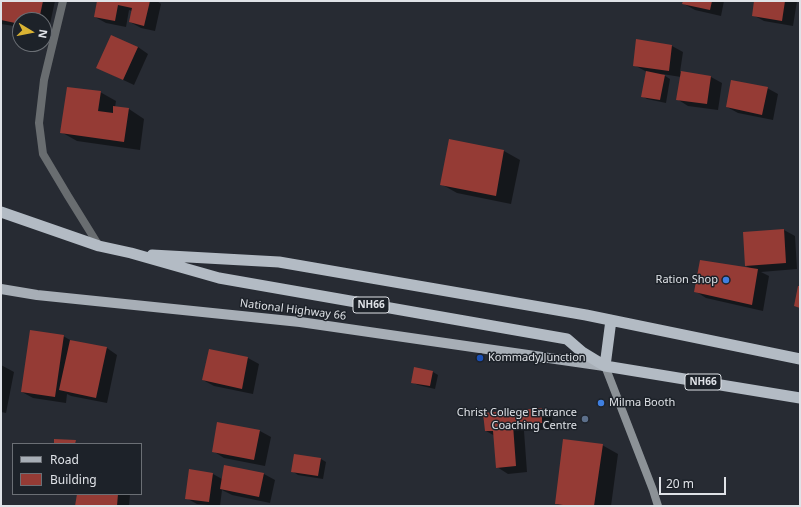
<!DOCTYPE html>
<style>
body{margin:0}
#map{position:relative;width:801px;height:507px;overflow:hidden;background:#272b33;font-family:"Noto Sans",sans-serif}
canvas{display:block}
.frame{position:absolute;inset:0;border:2px solid #dfe2e7;pointer-events:none}
.legend{position:absolute;left:12px;top:443px;width:130px;height:52px;box-sizing:border-box;background:#1d2229;border:1px solid #6b6f75;margin:0;padding:5px 7px;list-style:none;font-size:12px;color:#dfe2e7}
.legend li{display:flex;align-items:center;gap:8px;height:20px}
.legend b{width:20px;border:1px solid #6b6f75}
.north{position:absolute;left:12px;top:12px;width:40px;height:40px;box-sizing:border-box;background:#1d2229;border:1px solid #6b6f75;border-radius:50%;rotate:100deg;font-size:11px;font-weight:700;line-height:16px;text-align:center;color:#dfe2e7}
.north::after{content:'';display:block;margin:auto;width:14px;height:18px;background:#dab333;clip-path:polygon(50% 0,100% 100%,50% 72%,0 100%)}
.scale{position:absolute;left:659px;top:477px;width:67px;height:18px;box-sizing:border-box;border:2px solid #dfe2e7;border-top:0;padding-left:5px;font-size:12px;line-height:14px;white-space:nowrap;color:#dfe2e7;-webkit-text-stroke:3px #1d2229;paint-order:stroke}
</style>
<div id="map">
<canvas width="801" height="507"></canvas>
<div class="frame"></div>
<ul class="legend">
<li><b style="height:5px;background:#a7aeb6"></b>Road</li>
<li><b style="height:11px;background:#953b35"></b>Building</li>
</ul>
<div class="north">N</div>
<div class="scale">20 m</div>
</div>
<script>
const ctx = document.querySelector('canvas').getContext('2d');
ctx.lineJoin = 'round';
function paint(path, color) {
  ctx.fillStyle = color;
  ctx.fill(path, 'evenodd');
}
function toPath(rows) {
  const path = new Path2D();
  for (const r of rows) {
    path.moveTo(r[0], r[1]);
    for (let i = 2; i < r.length; i += 2) path.lineTo(r[i], r[i + 1]);
  }
  return path;
}
function stroke(path, color, width, dash) {
  ctx.strokeStyle = color;
  ctx.lineWidth = width;
  ctx.lineCap = dash ? 'butt' : 'round';
  ctx.setLineDash(dash || []);
  ctx.stroke(path);
}
function write(font, color, halo, rows, align = 'center') {
  ctx.font = font + ' "Noto Sans",sans-serif';
  ctx.lineWidth = 3;
  ctx.setLineDash([]);
  ctx.textBaseline = 'middle';
  ctx.strokeStyle = halo;
  ctx.fillStyle = color;
  for (const [text, x, y, turn = 0] of rows) {
    ctx.save();
    ctx.translate(x, y);
    ctx.rotate((+turn || 0) * Math.PI / 180);
    ctx.textAlign = isNaN(turn) ? turn : align;
    if (halo) ctx.strokeText(text, 0, 0);
    ctx.fillText(text, 0, 0);
    ctx.restore();
  }
}
const shadow = toPath([
 [1,1,55,1,48,33,44,32,44,20,20,20,20,27,1,24],
 [98,1,157,1,161,4,155,31,141,28,130,22,132,11,129,10,126,27,106,23,95,17],
 [684,1,724,1,721,16,695,10,684,4],
 [755,1,797,1,793,26,764,21,753,15],
 [637,41,672,46,683,52,680,72,711,77,722,83,718,110,688,106,677,99,681,77,662,74,670,79,666,103,647,99,642,96,647,72,634,65],
 [138,47,148,54,134,85,98,68],
 [767,88,778,94,773,120,738,113,727,107],
 [100,92,116,101,115,107,129,109,144,119,140,150,77,141,61,132],
 [450,140,504,151,520,160,511,204,457,193,441,184],
 [784,230,795,236,797,269,761,272,769,276,763,311,706,298,695,291,751,269,746,266],
 [63,336,72,341,107,348,117,355,107,403,71,396,67,394,66,403,33,398,22,392],
 [248,358,259,364,253,394,214,386,203,380],
 [1,365,14,372,6,413,1,412],
 [415,368,433,372,438,375,435,389,418,385,412,382],
 [541,409,552,416,553,429,524,431,527,472,508,474,497,467,495,436,486,431],
 [218,423,260,431,271,437,265,466,224,458,213,451],
 [602,445,618,454,611,506,560,506,556,504],
 [321,459,326,462,323,479,298,475,292,471],
 [213,474,222,479,264,474,275,480,270,503,232,495,222,490,220,506,197,504,186,498],
 [78,494,130,494,129,506,76,506]
]);
const building = toPath([
 [1,1,43,1,39,20,20,20,20,24,1,20],
 [97,1,150,1,144,26,129,22,132,8,118,5,115,21,94,17],
 [683,1,712,1,710,10,682,4],
 [754,1,785,1,782,21,752,16],
 [111,35,138,47,123,80,96,68],
 [636,39,672,45,669,71,633,66],
 [646,71,665,75,660,100,641,97],
 [681,71,711,76,707,104,676,100],
 [731,80,768,87,762,115,726,107],
 [67,87,101,91,98,111,113,113,113,106,129,108,124,142,60,133],
 [449,139,504,150,496,196,440,185],
 [784,229,786,263,745,266,743,232],
 [700,260,758,269,752,305,694,292],
 [798,286,800,286,800,308,794,306],
 [30,330,64,335,55,397,21,392],
 [70,340,107,347,96,398,59,390],
 [209,349,248,357,242,389,202,380],
 [414,367,433,371,430,386,411,383],
 [542,408,542,423,513,425,516,466,496,468,493,431,485,431,483,413],
 [217,422,260,430,254,460,212,452],
 [54,439,76,440,75,444,54,444],
 [563,439,603,444,594,506,571,506,555,504],
 [294,454,321,458,318,476,291,472],
 [224,465,264,473,259,497,220,489],
 [189,469,213,473,209,502,185,499],
 [77,494,118,494,117,506,75,506]
]);
const minor = toPath([
 [63,1,44,80,39,123,43,154,68,196,99,246]
]);
const secondary = toPath([
 [605,366,653,490,658,506]
]);
const primary = toPath([
 [1,289,37,295,300,322,604,366]
]);
const trunk = toPath([
 [1,212,99,246,131,253,219,278,567,339,582,352,605,366,800,398],
 [152,255,279,262,586,315,800,359],
 [605,366,611,320]
]);
const markers = [
 [726,280,4,"#3f7fe0"],
 [480,358,4,"#1a4fb4"],
 [601,403,4,"#3f7fe0"],
 [585,419,4,"#5c6f8a"]
];
const shields = [
 [371,305,36],
 [703,382,36]
];
const shieldNames = [
 ["NH66",371,305],
 ["NH66",703,382]
];
const poiNames = [
 ["Ration Shop",718,280],
 ["Kommady Junction",488,358,"left"],
 ["Milma Booth",609,403,"left"],
 ["Christ College Entrance",577,413],
 ["Coaching Centre",577,426]
];
const streetNames = [
 ["National Highway 66",293,310,7]
];
paint(shadow, '#0007');
paint(building, '#953b35');
stroke(minor, '#696d70', 8);
stroke(secondary, '#8c9297', 8);
stroke(primary, '#a7aeb6', 10);
stroke(trunk, '#b3bbc4', 11);
for (const [x, y, r, color] of markers) {
  const dot = new Path2D();
  dot.arc(x, y, r, 0, 2 * Math.PI);
  ctx.fillStyle = color;
  ctx.fill(dot);
  stroke(dot, '#1d2229', 1.5);
}
for (const [x, y, w] of shields) {
  const box = new Path2D();
  box.roundRect(x - w / 2, y - 8, w, 16, 3);
  ctx.fillStyle = '#1d2229';
  ctx.fill(box);
  stroke(box, '#dfe2e7', 1);
}
write('bold 10px', '#dfe2e7', null, shieldNames);
write('11px', '#dfe2e7', '#1d2229', poiNames, 'right');
write('11px', '#dfe2e7', '#1d2229', streetNames);
</script>
